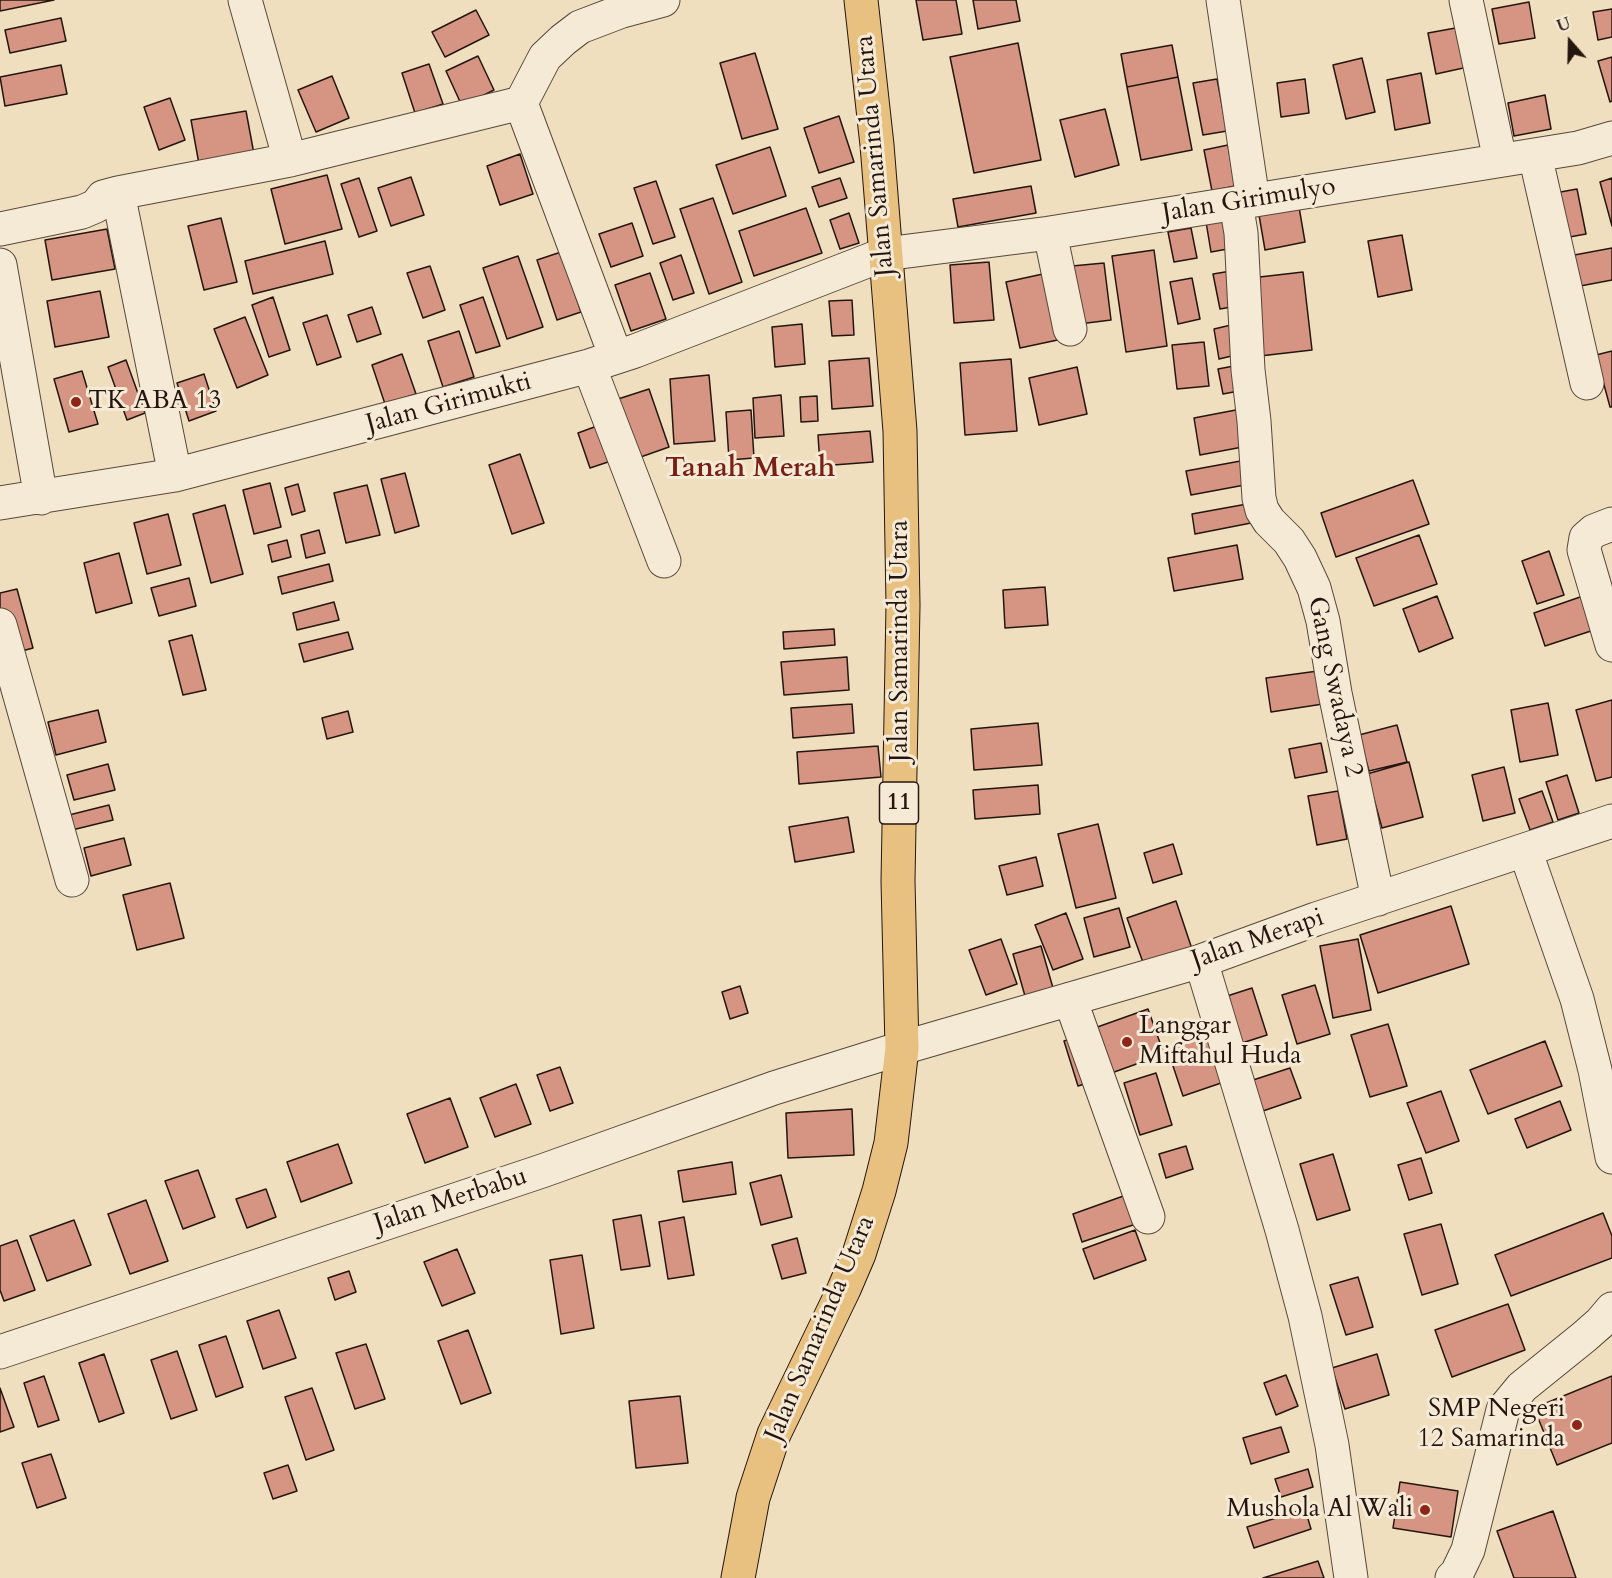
<!DOCTYPE html>
<style>
body{margin:0}
#map{position:relative;width:1612px;height:1578px;overflow:hidden;background:#efdfbf;font-family:Cardo,serif}
canvas{display:block}
.north{position:absolute;left:1540px;top:12px;width:60px;height:60px;-webkit-text-stroke:4px #f5ead5;paint-order:stroke;rotate:340deg;font-size:16px;font-weight:700;line-height:24px;text-align:center;color:#24160f}
.north::after{content:'';display:block;margin:auto;width:21px;height:27px;background:#24160f;clip-path:polygon(50% 0,100% 100%,50% 72%,0 100%)}
</style>
<div id="map">
<canvas width="1612" height="1578"></canvas>
<div class="north">U</div>
</div>
<script>
const ctx = document.querySelector('canvas').getContext('2d');
ctx.lineJoin = 'round';
function paint(path, color) {
  ctx.fillStyle = color;
  ctx.fill(path, 'evenodd');
}
function toPath(rows) {
  const path = new Path2D();
  for (const r of rows) {
    path.moveTo(r[0], r[1]);
    for (let i = 2; i < r.length; i += 2) path.lineTo(r[i], r[i + 1]);
  }
  return path;
}
function stroke(path, color, width, dash) {
  ctx.strokeStyle = color;
  ctx.lineWidth = width;
  ctx.lineCap = dash ? 'butt' : 'round';
  ctx.setLineDash(dash || []);
  ctx.stroke(path);
}
function write(font, color, halo, rows, align = 'center') {
  ctx.font = font + ' Cardo,serif';
  ctx.lineWidth = 6;
  ctx.setLineDash([]);
  ctx.textBaseline = 'middle';
  ctx.strokeStyle = halo;
  ctx.fillStyle = color;
  for (const [text, x, y, turn = 0] of rows) {
    ctx.save();
    ctx.translate(x, y);
    ctx.rotate((+turn || 0) * Math.PI / 180);
    ctx.textAlign = isNaN(turn) ? turn : align;
    if (halo) ctx.strokeText(text, 0, 0);
    ctx.fillText(text, 0, 0);
    ctx.restore();
  }
}
const building = toPath([
 [0,0,54,0,0,11,0,0],
 [916,0,956,0,962,34,923,40,916,0],
 [973,0,1016,0,1020,21,978,29,973,0],
 [1529,2,1535,38,1499,44,1492,9,1529,2],
 [1612,9,1612,37,1598,40,1593,12,1612,9],
 [476,10,489,35,445,57,432,32,476,10],
 [61,18,66,41,10,53,5,30,61,18],
 [1461,27,1468,67,1436,74,1428,33,1461,27],
 [1018,43,1041,160,974,173,950,57,1018,43],
 [1172,45,1178,77,1127,87,1121,54,1172,45],
 [755,53,778,129,742,139,720,63,755,53],
 [478,56,494,90,462,106,446,71,478,56],
 [1612,57,1612,101,1610,102,1598,61,1612,57],
 [1362,58,1375,112,1346,119,1333,65,1362,58],
 [429,64,443,104,415,113,402,73,429,64],
 [61,65,67,94,5,106,0,77,61,65],
 [1421,73,1430,123,1395,130,1387,80,1421,73],
 [332,76,349,118,316,132,298,90,332,76],
 [1178,77,1192,150,1141,160,1127,87,1178,77],
 [1217,79,1227,131,1203,135,1193,83,1217,79],
 [1305,79,1309,113,1281,117,1277,83,1305,79],
 [1545,95,1551,129,1514,136,1508,103,1545,95],
 [170,98,185,140,159,150,144,107,170,98],
 [1105,109,1119,165,1075,177,1060,120,1105,109],
 [246,111,254,154,199,164,191,120,246,111],
 [839,116,854,162,819,173,804,128,839,116],
 [1228,145,1235,186,1212,191,1204,150,1228,145],
 [770,147,786,196,733,214,716,165,770,147],
 [520,154,533,194,500,205,487,166,520,154],
 [327,175,342,229,285,244,271,189,327,175],
 [411,177,424,215,391,226,378,188,411,177],
 [359,178,377,231,359,237,341,184,359,178],
 [840,178,847,198,819,207,812,187,840,178],
 [1612,178,1612,226,1600,182,1612,178],
 [656,181,675,237,653,244,634,188,656,181],
 [1031,186,1036,213,958,227,953,199,1031,186],
 [1577,189,1586,234,1564,238,1555,193,1577,189],
 [713,198,742,282,709,294,680,209,713,198],
 [1299,207,1305,242,1265,250,1259,215,1299,207],
 [806,208,822,253,754,276,739,231,806,208],
 [849,213,859,243,840,249,830,220,849,213],
 [221,218,237,282,204,290,188,226,221,218],
 [1227,218,1233,248,1211,252,1206,222,1227,218],
 [632,223,643,256,611,267,599,234,632,223],
 [1191,228,1197,258,1174,262,1168,232,1191,228],
 [107,229,115,269,52,280,45,240,107,229],
 [1402,235,1412,290,1378,297,1368,241,1402,235],
 [325,241,333,274,253,294,245,261,325,241],
 [1612,248,1612,280,1575,287,1569,256,1612,248],
 [1154,250,1167,346,1126,352,1112,256,1154,250],
 [561,252,581,312,557,320,537,260,561,252],
 [681,255,694,293,673,300,660,263,681,255],
 [518,256,543,327,507,339,483,268,518,256],
 [989,262,994,320,954,323,950,265,989,262],
 [1104,263,1111,320,1079,324,1072,266,1104,263],
 [430,266,445,310,423,318,407,273,430,266],
 [1231,271,1237,306,1220,309,1213,274,1231,271],
 [1052,272,1067,338,1020,348,1006,282,1052,272],
 [1303,272,1312,350,1260,356,1251,278,1303,272],
 [650,273,666,319,631,331,615,285,650,273],
 [1192,278,1200,319,1178,324,1170,282,1192,278],
 [100,291,109,337,55,347,47,301,100,291],
 [273,297,290,350,269,357,252,305,273,297],
 [483,297,500,346,476,353,460,305,483,297],
 [852,300,854,335,832,336,829,301,852,300],
 [372,307,381,334,357,342,348,315,372,307],
 [327,315,341,357,317,365,303,323,327,315],
 [245,317,268,375,237,388,214,329,245,317],
 [802,324,805,364,775,367,772,327,802,324],
 [1231,325,1236,355,1219,359,1214,329,1231,325],
 [459,331,474,377,443,387,428,341,459,331],
 [1204,342,1209,386,1177,389,1172,345,1204,342],
 [1612,351,1612,407,1610,407,1596,355,1612,351],
 [402,354,416,394,385,404,372,365,402,354],
 [869,358,873,406,832,409,829,361,869,358],
 [1011,359,1017,431,965,435,960,363,1011,359],
 [126,360,145,413,127,420,108,367,126,360],
 [1239,365,1244,390,1223,394,1218,369,1239,365],
 [1077,367,1087,414,1039,425,1029,378,1077,367],
 [82,371,98,424,69,432,54,379,82,371],
 [204,374,216,411,189,421,177,383,204,374],
 [709,375,715,441,674,444,670,379,709,375],
 [649,389,669,447,635,459,615,400,649,389],
 [781,395,784,436,755,438,753,398,781,395],
 [817,396,818,421,801,422,800,397,817,396],
 [1241,409,1248,446,1200,455,1194,418,1241,409],
 [751,410,754,458,729,460,726,412,751,410],
 [605,423,617,459,590,468,578,433,605,423],
 [870,431,873,462,820,466,818,435,870,431],
 [520,454,544,523,512,534,489,465,520,454],
 [1246,460,1250,484,1191,495,1186,471,1246,460],
 [405,473,419,526,395,533,381,479,405,473],
 [1413,480,1429,524,1336,557,1321,513,1413,480],
 [270,483,281,527,254,534,243,490,270,483],
 [298,484,305,511,292,515,285,488,298,484],
 [367,485,380,535,346,543,334,493,367,485],
 [1247,504,1251,523,1195,534,1192,514,1247,504],
 [225,505,243,574,211,583,193,514,225,505],
 [168,514,181,565,147,574,134,523,168,514],
 [319,530,325,553,306,558,301,535,319,530],
 [1419,535,1437,584,1374,606,1356,558,1419,535],
 [287,540,291,557,272,562,268,545,287,540],
 [1237,545,1243,579,1174,591,1168,558,1237,545],
 [1549,551,1564,595,1537,604,1522,561,1549,551],
 [119,553,132,603,96,613,84,563,119,553],
 [329,564,333,581,282,594,278,577,329,564],
 [189,578,196,606,159,616,151,588,189,578],
 [1045,587,1048,625,1005,628,1003,590,1045,587],
 [17,589,33,648,11,654,0,611,0,593,17,589],
 [1437,596,1453,638,1419,652,1403,609,1437,596],
 [1583,596,1594,630,1545,646,1534,613,1583,596],
 [334,602,339,620,297,630,293,613,334,602],
 [834,629,835,645,784,649,783,632,834,629],
 [348,632,353,649,304,662,299,644,348,632],
 [192,635,206,690,183,695,169,641,192,635],
 [847,657,849,690,784,695,781,662,847,657],
 [1318,671,1323,704,1271,712,1266,678,1318,671],
 [1612,700,1612,777,1596,781,1576,710,1612,700],
 [1548,703,1558,755,1520,762,1511,710,1548,703],
 [852,704,854,733,793,738,791,708,852,704],
 [98,710,106,742,56,755,48,722,98,710],
 [348,711,353,732,327,739,322,718,348,711],
 [1038,723,1042,765,974,770,971,729,1038,723],
 [1397,725,1407,762,1369,771,1359,735,1397,725],
 [1321,743,1327,772,1295,778,1289,749,1321,743],
 [878,746,881,777,799,784,797,752,878,746],
 [1409,762,1423,817,1382,828,1367,774,1409,762],
 [108,764,115,790,74,800,67,775,108,764],
 [1504,767,1515,813,1483,821,1472,775,1504,767],
 [1567,775,1579,813,1558,820,1546,782,1567,775],
 [1038,785,1040,814,975,819,973,790,1038,785],
 [1338,791,1347,839,1317,845,1308,796,1338,791],
 [1542,791,1553,822,1530,830,1519,799,1542,791],
 [109,805,113,820,72,830,69,815,109,805],
 [848,817,854,852,795,862,789,827,848,817],
 [1098,824,1116,898,1076,908,1058,834,1098,824],
 [124,838,131,865,91,876,84,848,124,838],
 [1173,844,1182,874,1153,883,1144,853,1173,844],
 [1036,857,1043,886,1007,895,999,866,1036,857],
 [170,883,184,938,137,950,123,895,170,883],
 [1176,901,1193,952,1145,968,1127,918,1176,901],
 [1451,906,1469,964,1378,993,1360,935,1451,906],
 [1119,908,1130,947,1094,957,1084,918,1119,908],
 [1066,913,1083,959,1053,970,1035,925,1066,913],
 [1001,939,1017,984,986,995,969,950,1001,939],
 [1358,939,1371,1010,1333,1018,1320,946,1358,939],
 [1041,946,1055,995,1027,1003,1013,954,1041,946],
 [1315,985,1330,1034,1297,1044,1282,995,1315,985],
 [740,986,748,1013,730,1019,722,992,740,986],
 [1252,988,1267,1035,1239,1044,1224,997,1252,988],
 [1148,1009,1164,1054,1106,1075,1089,1030,1148,1009],
 [1388,1024,1407,1086,1370,1097,1351,1035,1388,1024],
 [1211,1033,1227,1081,1183,1096,1167,1048,1211,1033],
 [1077,1037,1091,1082,1078,1086,1064,1041,1077,1037],
 [1545,1041,1562,1086,1488,1114,1470,1070,1545,1041],
 [560,1067,573,1103,550,1111,537,1075,560,1067],
 [1290,1068,1301,1098,1260,1112,1250,1081,1290,1068],
 [1156,1073,1172,1125,1140,1135,1124,1083,1156,1073],
 [516,1084,531,1124,495,1137,480,1098,516,1084],
 [1441,1091,1459,1141,1426,1153,1407,1103,1441,1091],
 [450,1098,468,1147,425,1163,407,1114,450,1098],
 [1560,1101,1571,1130,1527,1148,1515,1119,1560,1101],
 [852,1109,854,1155,788,1158,786,1113,852,1109],
 [338,1144,352,1183,301,1202,287,1162,338,1144],
 [1186,1146,1193,1169,1166,1178,1159,1154,1186,1146],
 [1333,1154,1350,1210,1317,1220,1300,1164,1333,1154],
 [1421,1158,1432,1193,1409,1200,1398,1165,1421,1158],
 [732,1162,736,1194,683,1202,678,1171,732,1162],
 [198,1170,215,1217,183,1229,165,1181,198,1170],
 [781,1175,792,1217,761,1225,750,1183,781,1175],
 [266,1189,276,1217,247,1228,236,1199,266,1189],
 [1129,1194,1139,1223,1082,1242,1073,1214,1129,1194],
 [146,1200,168,1261,130,1274,108,1214,146,1200],
 [1603,1213,1612,1236,1612,1258,1511,1296,1495,1255,1603,1213],
 [641,1215,650,1266,621,1270,613,1220,641,1215],
 [684,1217,694,1275,668,1279,659,1222,684,1217],
 [74,1220,91,1265,47,1281,30,1236,74,1220],
 [1441,1224,1458,1284,1422,1295,1404,1234,1441,1224],
 [1135,1230,1146,1260,1094,1279,1083,1249,1135,1230],
 [797,1238,806,1273,782,1279,772,1245,797,1238],
 [17,1240,35,1290,4,1301,0,1290,0,1246,17,1240],
 [457,1249,475,1293,442,1306,424,1262,457,1249],
 [582,1255,594,1328,561,1334,550,1260,582,1255],
 [349,1271,356,1292,335,1300,328,1278,349,1271],
 [1358,1277,1373,1327,1346,1335,1330,1285,1358,1277],
 [1508,1304,1525,1350,1452,1377,1435,1330,1508,1304],
 [279,1310,296,1358,263,1369,247,1321,279,1310],
 [468,1330,491,1393,461,1404,438,1341,468,1330],
 [226,1336,243,1387,216,1397,199,1345,226,1336],
 [366,1344,385,1399,355,1409,336,1353,366,1344],
 [177,1351,197,1410,171,1419,151,1360,177,1351],
 [104,1354,124,1413,99,1422,79,1363,104,1354],
 [1377,1354,1389,1395,1345,1409,1332,1368,1377,1354],
 [1286,1375,1298,1406,1276,1415,1264,1383,1286,1375],
 [44,1376,59,1420,38,1427,24,1383,44,1376],
 [1612,1376,1612,1443,1557,1465,1534,1408,1612,1376],
 [0,1388,14,1427,0,1432,0,1388],
 [312,1388,334,1450,306,1460,285,1397,312,1388],
 [680,1396,688,1463,636,1468,629,1401,680,1396],
 [1281,1427,1289,1452,1251,1464,1243,1438,1281,1427],
 [51,1454,66,1498,37,1508,22,1463,51,1454],
 [288,1465,297,1491,273,1499,264,1473,288,1465],
 [1308,1469,1313,1487,1281,1497,1275,1479,1308,1469],
 [1400,1482,1458,1491,1451,1537,1393,1528,1400,1482],
 [1305,1509,1311,1529,1254,1548,1247,1527,1305,1509],
 [1553,1511,1576,1578,1514,1578,1497,1531,1553,1511],
 [1318,1561,1324,1578,1263,1578,1318,1561]
]);
const minor = toPath([
 [245,0,290,160],
 [1223,0,1253,200],
 [1466,0,1500,160],
 [521,103,545,57,563,40,580,27,622,11,663,0],
 [1535,155,1587,383],
 [1236,203,1241,233,1248,370,1254,421,1259,498,1262,510,1269,521,1289,541,1300,558,1314,588,1323,621,1335,693,1378,899],
 [0,229,82,212,96,206,103,197,118,193],
 [1050,233,1070,329],
 [0,265,41,498],
 [589,366,664,561],
 [175,475,118,193,290,160,521,103,616,357],
 [0,503,175,475,589,366,635,351,885,254,1050,233,1578,148,1612,138],
 [1612,524,1594,531,1586,538,1584,550,1612,645],
 [0,625,72,880],
 [1525,850,1577,999,1595,1070,1612,1157],
 [1201,961,1282,1230,1305,1316,1332,1445,1351,1578],
 [1070,999,1148,1217],
 [0,1352,542,1171,774,1088,902,1048,1201,961,1316,919,1612,821],
 [1452,1578,1457,1573,1468,1550,1503,1410,1522,1387,1584,1337,1601,1322,1612,1309]
]);
const highway = toPath([
 [738,1578,753,1498,774,1434,844,1289,859,1254,879,1191,891,1143,902,1048,898,881,903,605,900,431,877,145,861,0]
]);
const markers = [
 [76,402,6,"#8f2418"],
 [1127,1042,6,"#8f2418"],
 [1577,1425,6,"#8f2418"],
 [1425,1510,6,"#8f2418"]
];
const shields = [
 [899,803,39]
];
const shieldNames = [
 ["11",899,803]
];
const streetNames = [
 ["Jalan Samarinda Utara",876,156,-95],
 ["Jalan Girimulyo",1249,201,-9],
 ["Jalan Girimukti",449,404,-15],
 ["Jalan Samarinda Utara",901,641,-90],
 ["Gang Swadaya 2",1334,687,78],
 ["Jalan Merapi",1258,940,-19],
 ["Jalan Merbabu",451,1201,-18],
 ["Jalan Samarinda Utara",821,1329,-67]
];
const poiNames = [
 ["TK ABA 13",88,402],
 ["Langgar",1139,1027],
 ["Miftahul Huda",1139,1057],
 ["SMP Negeri",1565,1410,"right"],
 ["12 Samarinda",1565,1440,"right"],
 ["Mushola Al Wali",1413,1510,"right"]
];
const quarterNames = [
 ["Tanah Merah",750,470]
];
paint(building, '#d69483');
stroke(building, '#24160f', 1.5);
stroke(minor, '#57483b', 35);
stroke(highway, '#24160f', 35);
stroke(minor, '#f5ead5', 33);
stroke(highway, '#e8c080', 33);
for (const [x, y, r, color] of markers) {
  const dot = new Path2D();
  dot.arc(x, y, r, 0, 2 * Math.PI);
  ctx.fillStyle = color;
  ctx.fill(dot);
  stroke(dot, '#f5ead5', 2);
}
for (const [x, y, w] of shields) {
  const box = new Path2D();
  box.roundRect(x - w / 2, y - 21, w, 42, 4.5);
  ctx.fillStyle = '#f5ead5';
  ctx.fill(box);
  stroke(box, '#24160f', 1.5);
}
write('bold 24px', '#24160f', null, shieldNames);
write('26px', '#24160f', '#f5ead5', streetNames);
write('26px', '#24160f', '#f5ead5', poiNames, 'left');
write('bold 28px', '#7a1f14', '#f5ead5', quarterNames);
</script>
